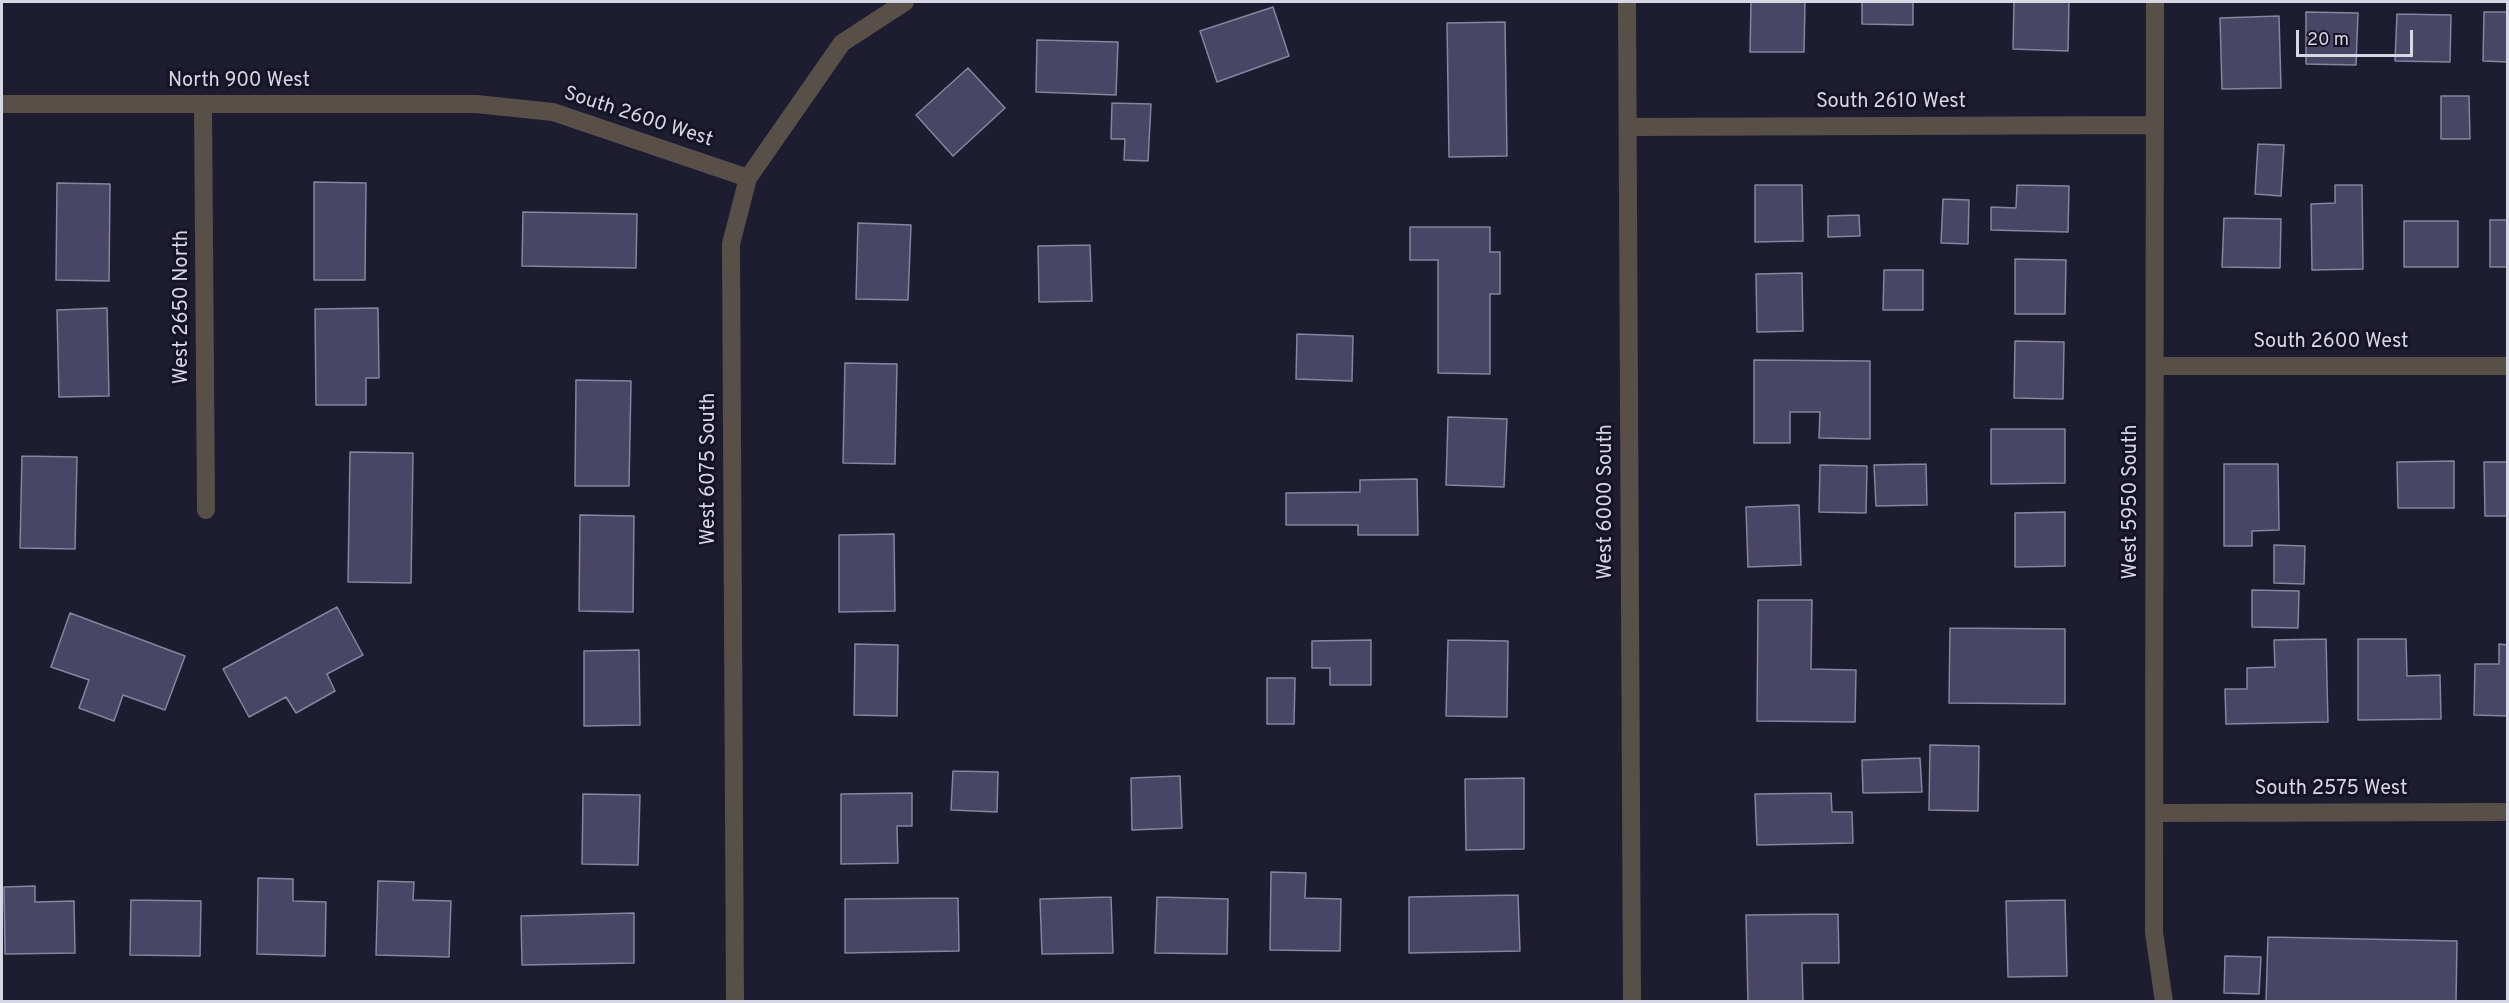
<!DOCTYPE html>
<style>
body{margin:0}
#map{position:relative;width:2509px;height:1003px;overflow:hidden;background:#1e1c30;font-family:Overpass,sans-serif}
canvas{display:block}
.frame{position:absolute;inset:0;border:3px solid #d7d6e4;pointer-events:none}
.scale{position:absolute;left:2296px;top:30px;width:117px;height:27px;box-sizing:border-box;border:3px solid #d7d6e4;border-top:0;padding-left:8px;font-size:18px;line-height:21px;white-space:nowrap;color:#d7d6e4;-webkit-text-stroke:4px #151326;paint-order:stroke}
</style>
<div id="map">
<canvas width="2509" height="1003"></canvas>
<div class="frame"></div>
<div class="scale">20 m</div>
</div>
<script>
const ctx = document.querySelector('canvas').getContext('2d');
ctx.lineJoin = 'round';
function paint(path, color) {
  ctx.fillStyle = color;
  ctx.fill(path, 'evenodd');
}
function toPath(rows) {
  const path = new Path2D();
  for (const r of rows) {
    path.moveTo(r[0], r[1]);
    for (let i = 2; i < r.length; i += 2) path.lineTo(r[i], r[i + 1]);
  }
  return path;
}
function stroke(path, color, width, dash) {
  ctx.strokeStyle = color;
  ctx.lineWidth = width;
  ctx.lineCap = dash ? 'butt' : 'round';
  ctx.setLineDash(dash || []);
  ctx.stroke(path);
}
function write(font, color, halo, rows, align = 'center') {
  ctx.font = font + ' Overpass,sans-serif';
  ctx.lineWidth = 6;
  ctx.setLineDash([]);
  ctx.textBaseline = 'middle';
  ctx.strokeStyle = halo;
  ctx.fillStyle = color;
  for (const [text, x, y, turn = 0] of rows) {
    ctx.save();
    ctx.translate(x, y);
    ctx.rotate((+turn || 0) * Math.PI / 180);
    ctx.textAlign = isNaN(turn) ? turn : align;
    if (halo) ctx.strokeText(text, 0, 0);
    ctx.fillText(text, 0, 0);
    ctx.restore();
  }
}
const building = toPath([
 [1751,2,1805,2,1804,52,1750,52,1751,2],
 [1862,2,1913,2,1913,25,1862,24,1862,2],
 [2014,2,2069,2,2068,51,2013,49,2014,2],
 [1273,7,1289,56,1217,82,1200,31,1273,7],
 [2306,12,2358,13,2356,65,2306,64,2306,12],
 [2484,12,2508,12,2508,62,2483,61,2484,12],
 [2397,14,2451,15,2450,62,2395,61,2397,14],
 [2279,16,2281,88,2222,89,2220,18,2279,16],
 [1505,22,1507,156,1449,157,1447,23,1505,22],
 [1037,40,1118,42,1116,95,1036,92,1037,40],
 [968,68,1005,108,953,156,916,115,968,68],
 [2441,96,2469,96,2470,139,2441,139,2441,96],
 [1112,103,1151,104,1148,161,1124,160,1125,139,1111,139,1112,103],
 [2258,144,2284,145,2281,196,2255,194,2258,144],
 [314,182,366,183,365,280,314,280,314,182],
 [57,183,110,184,109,281,56,280,57,183],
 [1755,185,1802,185,1803,241,1755,242,1755,185],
 [2017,185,2069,186,2068,232,1991,230,1991,207,2016,208,2017,185],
 [2335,185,2362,185,2363,269,2312,270,2311,204,2335,203,2335,185],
 [1943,199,1969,200,1968,244,1941,243,1943,199],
 [523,212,637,214,636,268,522,266,523,212],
 [1859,215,1860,236,1828,237,1828,216,1859,215],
 [2224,218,2281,219,2280,268,2222,267,2224,218],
 [2490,220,2508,220,2508,267,2490,267,2490,220],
 [2404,221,2458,221,2458,267,2404,267,2404,221],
 [858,223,911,225,908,300,856,299,858,223],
 [1410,227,1490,227,1490,252,1500,252,1500,294,1490,294,1490,374,1438,373,1438,260,1410,260,1410,227],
 [1090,245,1092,301,1039,302,1038,246,1090,245],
 [2015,259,2066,260,2065,314,2015,314,2015,259],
 [1884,270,1923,270,1923,310,1883,310,1884,270],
 [1802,273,1803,331,1757,332,1756,274,1802,273],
 [107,308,109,396,59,397,57,310,107,308],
 [378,308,379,378,366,378,366,405,316,405,315,309,378,308],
 [1297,334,1353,336,1352,381,1296,379,1297,334],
 [2015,341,2064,342,2063,399,2014,398,2015,341],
 [1754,360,1870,361,1870,439,1819,438,1820,412,1790,412,1790,443,1754,443,1754,360],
 [845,363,897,364,895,464,843,463,845,363],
 [576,380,631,381,629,486,575,486,576,380],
 [1448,417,1507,419,1504,487,1446,485,1448,417],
 [1991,429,2065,429,2065,483,1991,484,1991,429],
 [350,452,413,453,411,583,348,582,350,452],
 [22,456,77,457,75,549,20,548,22,456],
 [2454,461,2454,508,2398,508,2397,462,2454,461],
 [2484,462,2508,462,2508,516,2485,516,2484,462],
 [1926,464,1927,505,1876,506,1874,465,1926,464],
 [2224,464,2278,464,2279,530,2252,531,2252,546,2224,546,2224,464],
 [1820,465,1867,466,1866,513,1819,512,1820,465],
 [1417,479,1418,535,1358,535,1358,525,1286,525,1286,493,1360,492,1360,480,1417,479],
 [1799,505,1801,565,1748,567,1746,507,1799,505],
 [2065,512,2065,566,2015,567,2015,513,2065,512],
 [580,515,634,516,633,612,579,611,580,515],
 [894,534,895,611,839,612,839,535,894,534],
 [2274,545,2305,546,2304,584,2274,583,2274,545],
 [2252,590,2299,591,2298,628,2252,627,2252,590],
 [1758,600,1812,600,1811,669,1856,670,1855,722,1757,721,1758,600],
 [337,607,363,655,327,674,335,691,296,713,286,697,249,717,223,669,337,607],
 [70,613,185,656,165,710,123,695,114,721,79,708,89,680,51,667,70,613],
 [1950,628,2065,629,2065,704,1949,703,1950,628],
 [2326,639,2328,722,2226,724,2225,689,2247,689,2247,668,2275,667,2274,640,2326,639],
 [2358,639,2406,639,2407,676,2440,675,2441,719,2358,720,2358,639],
 [1371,640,1371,685,1330,685,1330,668,1312,668,1312,641,1371,640],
 [1448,640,1508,641,1507,717,1446,716,1448,640],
 [855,644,898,645,897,716,854,715,855,644],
 [2499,644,2508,645,2508,716,2474,715,2475,664,2499,664,2499,644],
 [639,650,640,725,584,726,584,651,639,650],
 [1267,678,1295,678,1294,724,1267,724,1267,678],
 [1930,745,1979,746,1978,811,1929,810,1930,745],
 [1920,758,1922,792,1863,793,1862,760,1920,758],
 [953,771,998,772,997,812,951,810,953,771],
 [1180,776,1182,828,1132,830,1131,778,1180,776],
 [1524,778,1524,849,1466,850,1465,779,1524,778],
 [912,793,912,826,897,826,898,863,841,864,841,794,912,793],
 [1831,793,1832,812,1852,812,1853,843,1757,845,1755,794,1831,793],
 [583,794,640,795,638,865,582,864,583,794],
 [1271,872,1306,873,1305,898,1341,899,1340,951,1270,950,1271,872],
 [258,878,293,879,293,901,326,902,325,956,257,954,258,878],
 [378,881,414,882,413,900,451,901,449,957,376,955,378,881],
 [35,886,35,902,74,901,75,953,5,954,4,887,35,886],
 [1518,895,1520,951,1409,953,1409,897,1518,895],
 [1111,897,1113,953,1042,954,1040,899,1111,897],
 [1157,897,1228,899,1227,954,1155,953,1157,897],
 [958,898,959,951,845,953,845,899,958,898],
 [131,900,201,901,200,956,130,955,131,900],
 [2065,900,2067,976,2008,977,2006,901,2065,900],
 [634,913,634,963,522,965,521,916,634,913],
 [1838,914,1839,963,1802,963,1803,1001,1748,1002,1746,915,1838,914],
 [2268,937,2457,941,2456,1002,2266,1001,2268,937],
 [2225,956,2261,957,2259,994,2224,993,2225,956]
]);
const minor = toPath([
 [1627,2,1632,1002],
 [2155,2,2154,932,2164,1002],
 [2,104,476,104,553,112,748,178],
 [203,104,206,510],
 [1628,127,2155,125],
 [2155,366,2508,366],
 [2154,813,2508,812],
 [735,1002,731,244,748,178,842,43,905,2]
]);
const streetNames = [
 ["North 900 West",239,82],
 ["South 2610 West",1891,103],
 ["South 2600 West",638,118,18],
 ["West 2650 North",183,307,-90],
 ["South 2600 West",2331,343],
 ["West 6075 South",710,469,-90],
 ["West 6000 South",1607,502,-90],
 ["West 5950 South",2132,502,-90],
 ["South 2575 West",2331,790]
];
paint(building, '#494665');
stroke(building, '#86849e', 1.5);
stroke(minor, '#594f49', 18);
write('20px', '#d7d6e4', '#151326', streetNames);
</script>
